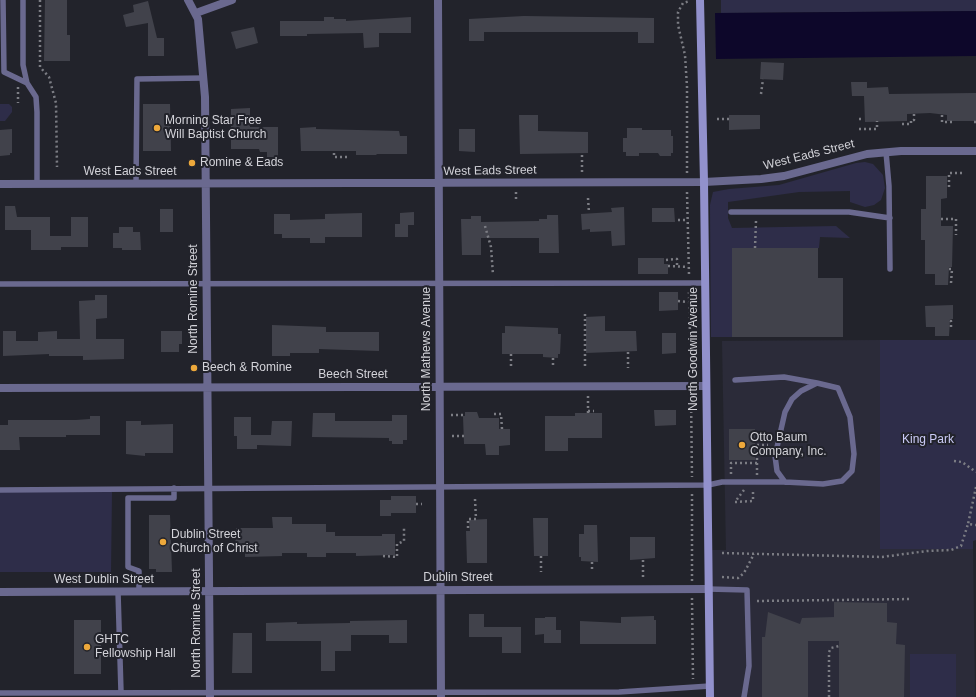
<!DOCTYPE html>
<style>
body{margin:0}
canvas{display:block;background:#22232b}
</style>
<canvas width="976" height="697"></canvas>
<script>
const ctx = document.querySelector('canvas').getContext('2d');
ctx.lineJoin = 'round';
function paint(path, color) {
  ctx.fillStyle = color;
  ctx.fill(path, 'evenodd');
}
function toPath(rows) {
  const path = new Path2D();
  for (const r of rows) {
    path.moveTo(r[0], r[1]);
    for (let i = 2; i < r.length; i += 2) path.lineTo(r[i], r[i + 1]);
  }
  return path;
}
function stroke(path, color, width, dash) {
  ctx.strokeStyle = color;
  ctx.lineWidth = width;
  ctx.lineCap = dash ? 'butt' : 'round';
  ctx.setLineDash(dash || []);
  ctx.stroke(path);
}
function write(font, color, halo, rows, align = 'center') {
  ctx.font = font + ' Arial,sans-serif';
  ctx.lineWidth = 4;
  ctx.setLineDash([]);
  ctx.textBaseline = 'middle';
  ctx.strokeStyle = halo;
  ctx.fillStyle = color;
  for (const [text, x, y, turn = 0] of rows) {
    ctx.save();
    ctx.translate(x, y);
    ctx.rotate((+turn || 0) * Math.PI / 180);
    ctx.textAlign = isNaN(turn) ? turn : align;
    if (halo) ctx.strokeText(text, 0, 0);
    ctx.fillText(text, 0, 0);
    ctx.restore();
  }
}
const built = toPath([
 [880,340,880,549,973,549,975,697,714,697,711,550,726,550,722,341]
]);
const green = toPath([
 [721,0,976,0,976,11,721,13],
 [0,104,9,104,12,107,12,112,5,121,0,121],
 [865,162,873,164,883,175,885,188,881,200,874,205,865,207,850,202,850,191,799,192,728,202,728,218,732,228,836,226,850,238,820,237,819,248,732,248,732,337,711,337,710,205,713,192,729,189,779,185,856,163],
 [880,340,976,340,976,540,973,541,973,549,880,549],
 [112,490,111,572,0,572,0,492],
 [910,654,956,654,956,697,910,697]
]);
const water = toPath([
 [976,11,976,56,716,59,715,13]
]);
const building = toPath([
 [45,0,67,0,67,35,70,35,70,61,44,61],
 [148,1,157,38,164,38,164,56,148,56,148,23,126,27,123,15,134,12,133,5],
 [524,16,654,18,654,43,638,43,638,32,484,32,484,41,469,41,469,19],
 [324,17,334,17,334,19,346,19,346,21,411,17,411,33,379,33,379,47,364,48,363,33,307,34,307,36,280,36,280,21,324,21],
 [254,27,258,43,236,49,231,32],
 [761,62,784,63,783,80,760,79],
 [851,82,867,82,867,88,888,87,889,94,976,93,976,121,947,121,947,115,930,113,907,114,907,121,865,122,864,96,852,96],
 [143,104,170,104,171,151,143,151],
 [250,108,250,127,278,127,278,157,267,157,267,152,260,152,259,149,231,149,231,109],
 [519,115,538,115,538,131,588,132,588,153,520,154],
 [729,115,760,115,760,129,729,130],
 [316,127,316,129,399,131,400,136,407,136,407,154,377,154,376,155,356,155,356,151,301,151,300,128],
 [627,128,642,128,642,130,671,130,671,136,673,136,673,153,671,153,671,156,660,156,658,153,639,153,639,156,626,156,626,152,623,152,623,138,627,138],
 [12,129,12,153,10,153,10,155,0,156,0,130],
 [459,129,475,129,475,152,459,151],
 [926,176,947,176,947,198,941,199,941,226,953,226,952,267,949,267,948,285,935,285,935,274,925,274,925,240,921,240,921,209,926,209],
 [5,206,15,206,17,217,50,217,50,236,71,236,71,217,88,217,88,247,61,247,61,250,31,250,31,230,5,230],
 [624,207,625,245,612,246,611,231,590,232,590,229,582,230,581,214,612,212,611,208],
 [652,208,674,208,675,222,652,222],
 [160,209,173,209,173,232,160,232],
 [414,212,414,225,408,225,408,237,395,237,395,224,400,224,400,213],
 [362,213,362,237,325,237,325,243,310,243,310,238,282,238,282,234,274,234,274,214,290,214,290,220,325,219,325,214],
 [547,215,558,215,559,253,539,253,539,238,481,238,481,255,462,255,461,219,471,219,471,216,481,216,481,222,539,221,539,219,547,219],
 [119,227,133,227,133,232,140,232,141,250,122,250,122,248,113,248,113,233,119,233],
 [732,248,818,248,818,278,843,278,843,337,732,337],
 [638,258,664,258,664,264,668,264,668,274,638,274],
 [659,292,678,292,678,310,659,311],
 [95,295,107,295,107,318,96,319,96,339,124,339,124,359,83,360,83,356,49,356,49,354,3,356,3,331,16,331,16,341,38,341,38,332,57,331,57,339,80,339,79,301,95,300],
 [953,305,953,319,950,319,949,336,935,336,935,327,926,327,925,306],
 [605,316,605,331,636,331,637,351,586,353,586,317],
 [272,325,326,327,326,332,379,332,379,351,319,349,319,353,290,353,290,356,272,356],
 [505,326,558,328,558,334,561,334,560,354,558,354,558,358,543,357,543,354,502,354,502,333,505,333],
 [161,331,182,331,182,344,179,344,179,352,161,352],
 [662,333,676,333,676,353,662,354],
 [654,410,676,410,676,425,655,426],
 [465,412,477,412,479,418,499,418,499,429,510,429,510,445,499,446,499,455,486,455,485,444,464,444,463,416,465,416],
 [313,413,335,413,335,421,392,421,392,415,407,415,407,440,403,440,403,444,392,444,392,441,389,441,389,438,312,437],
 [575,413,602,413,602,438,568,438,568,451,545,451,545,416,575,416],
 [90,416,100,416,100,435,66,435,66,437,19,437,20,450,0,450,0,425,8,425,8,420,76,420,90,419],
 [234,417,251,417,251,435,271,435,272,421,292,421,291,446,257,445,257,449,237,449,237,436,234,436],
 [126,421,141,421,141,425,173,424,173,453,145,453,145,456,126,454],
 [729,429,755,429,755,460,729,460],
 [391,496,416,496,416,513,391,513,391,516,380,516,380,500,391,500],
 [149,515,170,515,172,572,156,572,156,569,149,569],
 [272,517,292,517,292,524,326,524,326,532,335,532,335,536,382,536,382,534,395,534,395,555,356,556,356,553,326,553,326,557,307,557,307,553,282,553,282,556,245,557,245,552,235,552,236,528,273,528],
 [533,518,548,518,548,556,534,556],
 [487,519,487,563,467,563,466,531,470,531,469,520],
 [584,525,597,525,598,562,581,561,581,557,579,557,579,534,584,534],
 [630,537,655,537,655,558,630,560],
 [834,602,887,603,887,622,897,623,896,644,905,645,904,697,839,697,839,641,808,641,808,697,762,697,762,637,765,637,768,612,800,624,802,618,834,617],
 [469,614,484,614,484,627,521,627,521,653,502,653,502,637,469,637],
 [654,616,654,620,656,620,656,644,580,644,580,621,621,623,621,617],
 [545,617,556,617,556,630,561,630,561,643,544,643,544,634,535,635,535,618,545,618],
 [74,620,101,620,101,674,74,674],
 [407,620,407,643,389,643,389,635,351,635,351,651,335,651,335,671,321,671,321,641,266,641,266,623,297,622,297,624,350,623,350,621],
 [233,633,252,633,252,673,232,673]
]);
const path = toPath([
 [40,0,40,67,49,77,56,103,57,167],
 [18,87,18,103],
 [761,94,763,79],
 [942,115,942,122,954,122],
 [717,119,729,119],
 [859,119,864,119],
 [974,122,976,122],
 [902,124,911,124,911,120,914,120,914,114],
 [859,129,877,129,877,121],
 [334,153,334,157,348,157],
 [582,172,582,153],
 [687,173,687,87,685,55,678,25,678,12,683,3,690,1],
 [949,187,949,173,963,173],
 [516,192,516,200],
 [687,192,689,275],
 [588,198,589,213],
 [941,219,956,219,956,235],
 [678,220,687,220],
 [485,226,491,247,493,275],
 [755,248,756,221],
 [666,260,677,259,677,267],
 [668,266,688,267],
 [949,269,952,269,951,283],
 [689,292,691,377],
 [678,301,689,302],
 [585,314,585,368],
 [950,321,951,321,951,330],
 [628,352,628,368],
 [511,354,511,368],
 [553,358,553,368],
 [691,396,692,477],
 [588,411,594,411],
 [588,413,588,396],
 [494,414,501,414,502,429],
 [451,415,465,415],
 [452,436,464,436],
 [954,461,962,462,976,472],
 [731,474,731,463,757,463],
 [757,475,757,445,768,445],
 [976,487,968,524,976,525],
 [744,490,735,502,753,501,753,490],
 [692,494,692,581],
 [416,504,422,504],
 [468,528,468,519,476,519,475,499],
 [176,544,189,544],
 [722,553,882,557,927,551,951,550,961,546,968,524],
 [383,556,397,557,397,544,404,541,404,526],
 [541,556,541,572],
 [643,560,643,580],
 [592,562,592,572],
 [722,577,738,578,744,573,754,554],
 [692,598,693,679],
 [757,601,912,599],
 [829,697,829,652,831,648,839,646]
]);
const lane = toPath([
 [3,0,4,72,27,83],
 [23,0,23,65,27,83,36,97,37,112,37,184],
 [886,152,889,186,890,269],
 [136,184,137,79,204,78],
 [731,212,849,212,890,218],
 [0,284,705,283],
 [785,482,777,471,775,456,785,412,792,399,801,391,817,383],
 [0,490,708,485,722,482,785,482,823,484,842,481,852,471,854,454,850,417,838,388,817,383,784,377,735,380],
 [708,589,747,590,749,666,744,697],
 [118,592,121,692],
 [139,592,139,571,128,567,128,498,174,498,174,488],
 [0,693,619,692,710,686]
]);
const street = toPath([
 [188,0,198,19,205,97,210,697],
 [438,0,441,697],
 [196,13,232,0],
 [0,184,704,182,761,179,784,176,867,154,901,151,976,151],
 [0,388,706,386],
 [0,592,708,589]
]);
const secondary = toPath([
 [700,0,704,182,710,697]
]);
const markers = [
 [157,128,4,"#eda83b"],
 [192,163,4,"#eda83b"],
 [194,368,4,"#eda83b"],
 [742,445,4,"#eda83b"],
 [163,542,4,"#eda83b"],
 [87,647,4,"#eda83b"]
];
const poiNames = [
 ["Morning Star Free",165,121],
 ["Will Baptist Church",165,135],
 ["Romine & Eads",200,163],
 ["Beech & Romine",202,368],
 ["Otto Baum",750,438],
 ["Company, Inc.",750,452],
 ["Dublin Street",171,535],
 ["Church of Christ",171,549],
 ["GHTC",95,640],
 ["Fellowship Hall",95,654]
];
const streetNames = [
 ["West Eads Street",809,155,-14],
 ["West Eads Street",490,171,-1],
 ["West Eads Street",130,172],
 ["North Romine Street",194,299,-90],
 ["North Mathews Avenue",427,349,-90],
 ["North Goodwin Avenue",694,349,-90],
 ["Beech Street",353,375],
 ["Dublin Street",458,578],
 ["West Dublin Street",104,580],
 ["North Romine Street",197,623,-90]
];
const parkNames = [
 ["King Park",928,440]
];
paint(built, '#2b2b39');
paint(green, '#2e2d49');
paint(water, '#0d072a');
paint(building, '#41424b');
stroke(path, '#7c7d84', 2.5, [2, 3]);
stroke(lane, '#6a698f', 5.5);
stroke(street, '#6a698f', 8);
stroke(secondary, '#9291cc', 8);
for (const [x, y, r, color] of markers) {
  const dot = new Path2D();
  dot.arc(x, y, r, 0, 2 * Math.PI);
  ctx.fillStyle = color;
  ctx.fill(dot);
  stroke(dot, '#22232b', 1.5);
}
write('12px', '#d3d3d9', '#22232b', poiNames, 'left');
write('12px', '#d3d3d9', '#22232b', streetNames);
write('12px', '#cbcbf6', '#22232b', parkNames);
</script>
